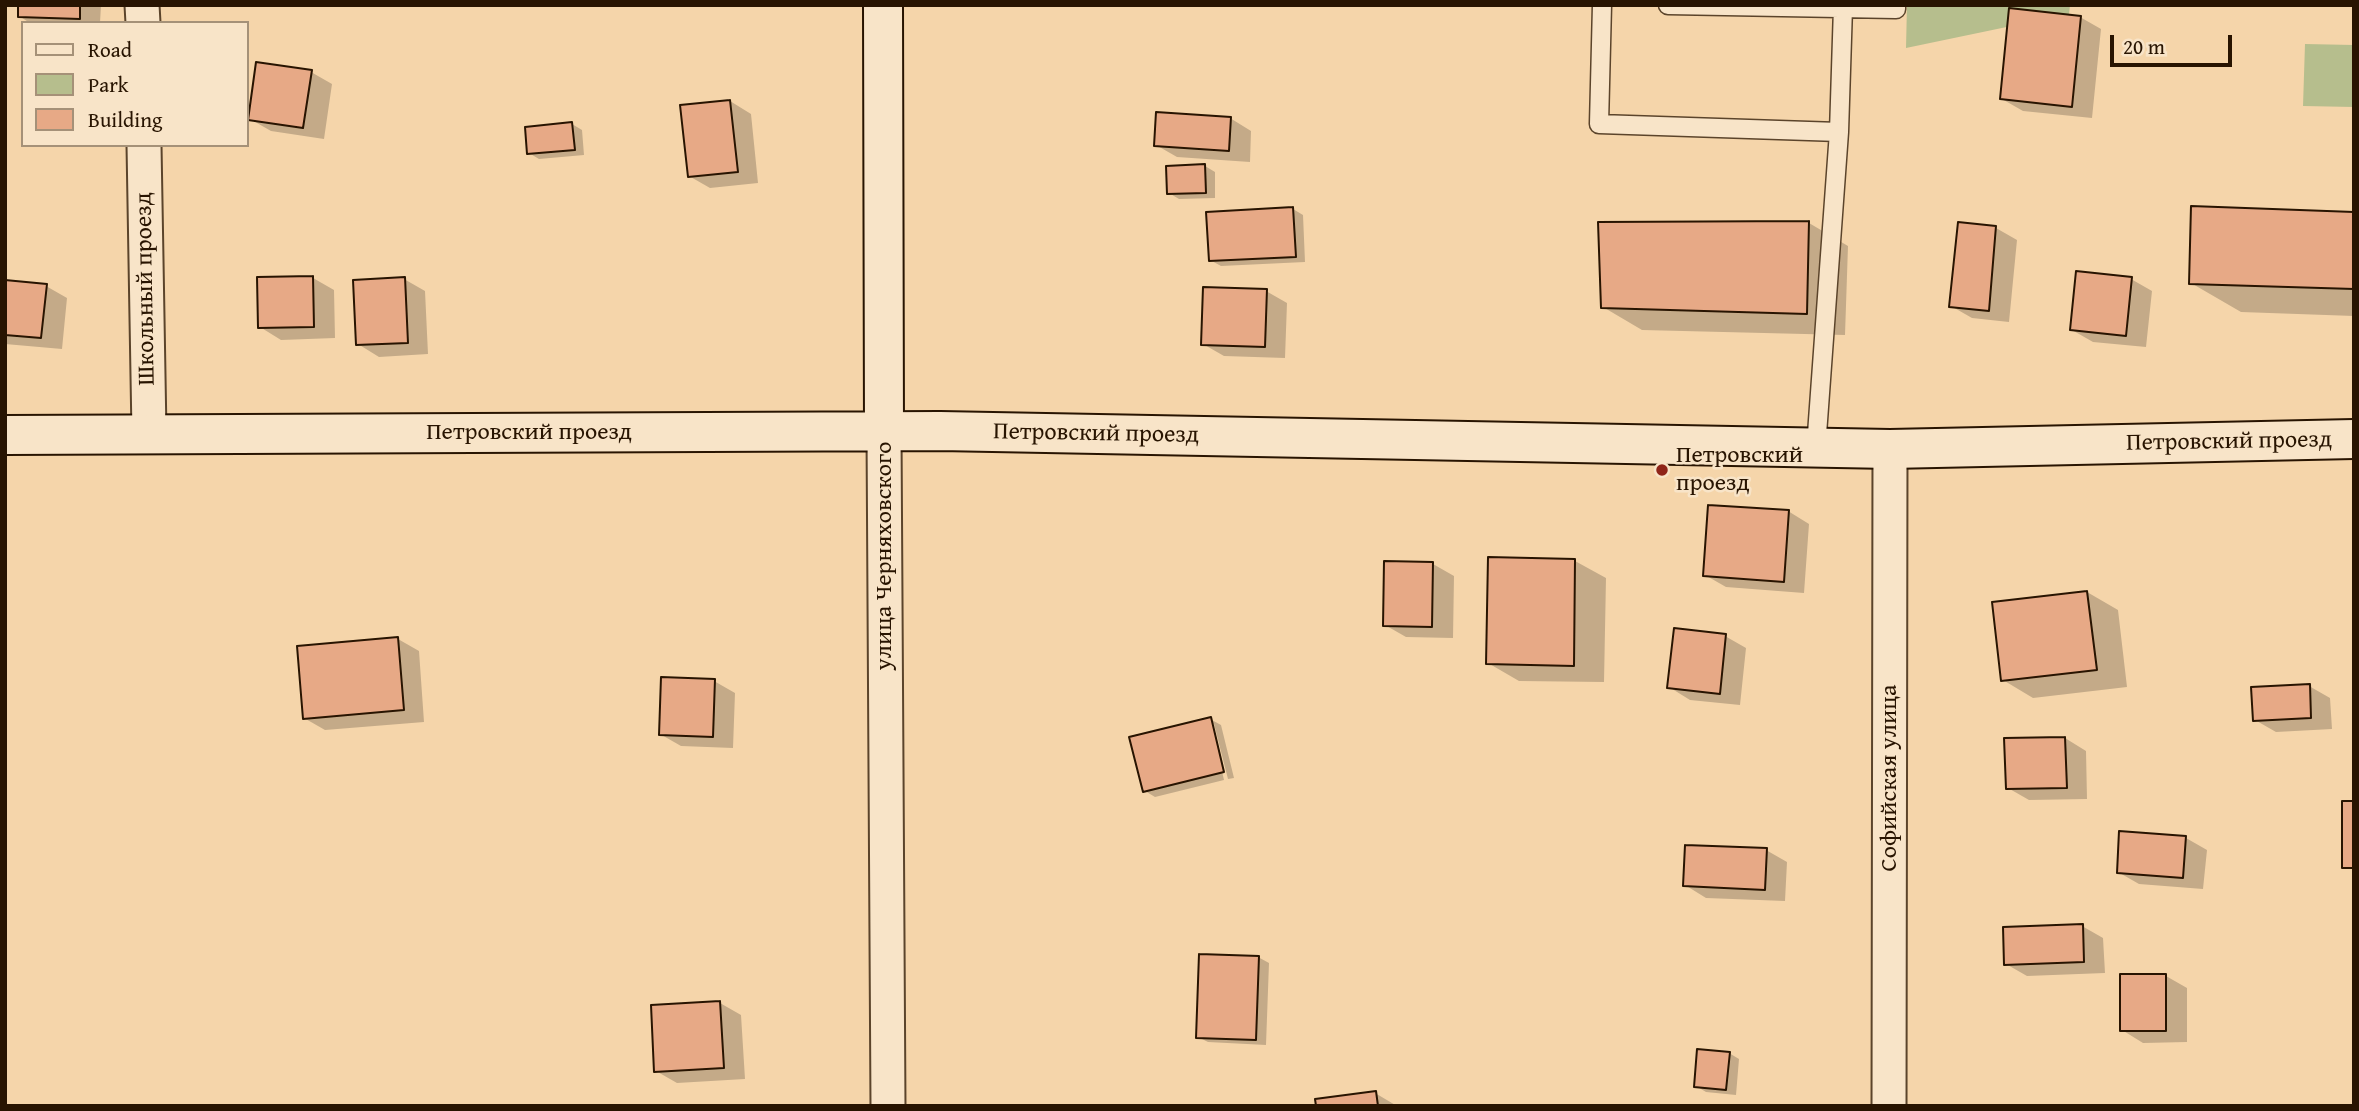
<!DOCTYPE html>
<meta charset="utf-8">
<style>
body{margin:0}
#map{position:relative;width:2359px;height:1111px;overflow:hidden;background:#f5d5aa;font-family:"Gentium Book Plus",serif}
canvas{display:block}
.frame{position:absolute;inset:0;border:7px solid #281401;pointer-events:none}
.legend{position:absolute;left:21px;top:21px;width:228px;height:126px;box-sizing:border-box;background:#f8e4c8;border:2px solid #a59178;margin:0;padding:9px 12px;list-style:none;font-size:21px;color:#281401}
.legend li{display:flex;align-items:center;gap:14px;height:35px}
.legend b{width:35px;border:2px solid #a59178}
.scale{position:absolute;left:2110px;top:35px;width:122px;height:32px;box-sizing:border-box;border:4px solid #281401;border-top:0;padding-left:9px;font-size:21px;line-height:24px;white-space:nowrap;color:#281401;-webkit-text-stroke:5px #f8e4c8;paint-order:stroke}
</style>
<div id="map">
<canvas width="2359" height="1111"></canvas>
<div class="frame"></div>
<ul class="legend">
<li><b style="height:9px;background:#f8e4c8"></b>Road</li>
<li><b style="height:19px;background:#b6be8d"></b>Park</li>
<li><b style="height:19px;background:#e7a986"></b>Building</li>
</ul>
<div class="scale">20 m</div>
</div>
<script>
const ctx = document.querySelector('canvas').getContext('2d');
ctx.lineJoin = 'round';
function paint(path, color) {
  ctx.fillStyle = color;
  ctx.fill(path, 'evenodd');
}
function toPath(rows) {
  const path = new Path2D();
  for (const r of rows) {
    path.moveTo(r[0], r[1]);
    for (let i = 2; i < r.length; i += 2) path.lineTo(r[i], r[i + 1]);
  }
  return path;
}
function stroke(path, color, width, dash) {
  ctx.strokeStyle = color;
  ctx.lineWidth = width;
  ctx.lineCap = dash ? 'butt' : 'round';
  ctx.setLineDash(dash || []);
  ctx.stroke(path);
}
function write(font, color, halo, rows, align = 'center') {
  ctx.font = font + ' "Gentium Book Plus",serif';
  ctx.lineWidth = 5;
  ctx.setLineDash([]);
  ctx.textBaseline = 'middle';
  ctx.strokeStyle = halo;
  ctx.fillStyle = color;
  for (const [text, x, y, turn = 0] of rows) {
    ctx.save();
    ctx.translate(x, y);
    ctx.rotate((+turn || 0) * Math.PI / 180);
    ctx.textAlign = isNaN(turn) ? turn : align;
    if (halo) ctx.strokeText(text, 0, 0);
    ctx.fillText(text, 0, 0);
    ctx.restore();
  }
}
const green = toPath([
 [1907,5,2070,5,2069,14,1906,48],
 [2305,44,2354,45,2354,107,2303,106]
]);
const shadow = toPath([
 [20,5,101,5,100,23,30,23,19,16],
 [314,5,359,5,359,6,315,6],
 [2080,17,2101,29,2092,118,2023,111,2002,99],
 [311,72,332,84,324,139,271,131,250,119],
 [730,101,751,114,758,183,710,188,689,176],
 [1230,118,1251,131,1250,162,1177,157,1156,145],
 [572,124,582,130,584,155,539,159,529,153],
 [1205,166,1215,172,1215,198,1179,199,1169,193],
 [1293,209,1303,215,1305,262,1221,266,1210,260],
 [2354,213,2354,316,2241,312,2191,283],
 [1809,223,1848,246,1845,335,1642,330,1603,307],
 [1996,228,2017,240,2009,322,1972,318,1951,306],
 [313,278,334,290,335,338,281,340,260,327],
 [404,279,425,291,428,354,379,357,358,344],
 [2131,279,2152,291,2146,347,2093,342,2072,330],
 [5,282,46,286,67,298,62,349,5,344],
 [1266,291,1287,303,1285,358,1224,356,1203,344],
 [1788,511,1809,524,1804,593,1726,587,1705,575],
 [1490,559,1575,561,1606,578,1604,682,1519,681,1488,663],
 [1433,564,1454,576,1453,638,1406,637,1385,625],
 [2087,592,2118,610,2127,687,2033,698,2003,680],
 [1725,636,1746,648,1740,705,1690,700,1669,687],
 [398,639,419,651,424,722,325,730,304,718],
 [714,681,735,693,733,748,681,746,660,734],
 [2309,686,2330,698,2332,729,2276,732,2255,720],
 [1210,719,1221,725,1234,778,1228,779,1214,724,1211,724,1224,780,1155,797,1145,791],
 [2065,738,2086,751,2087,799,2029,800,2008,788],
 [2186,838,2207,850,2203,889,2139,884,2118,872],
 [1766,850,1787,862,1785,901,1706,898,1685,885],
 [2082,926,2103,938,2105,973,2027,976,2006,964],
 [1258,957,1269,963,1266,1045,1208,1042,1198,1037],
 [2166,976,2187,988,2187,1042,2143,1043,2122,1030],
 [720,1003,741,1015,745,1079,677,1083,656,1071],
 [1729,1053,1739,1059,1736,1095,1706,1092,1696,1086],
 [1375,1093,1397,1106,1317,1106]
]);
const building = toPath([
 [18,5,80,5,80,19,18,17,18,5],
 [2009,8,2081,16,2072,107,2000,99,2009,8],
 [256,62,312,70,303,128,248,120,256,62],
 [730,100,738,172,688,177,680,105,730,100],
 [1156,112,1231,117,1229,151,1154,146,1156,112],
 [572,122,575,150,527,154,525,127,572,122],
 [1205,164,1206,193,1167,194,1166,166,1205,164],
 [2191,206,2354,212,2354,289,2189,284,2191,206],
 [1293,207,1296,257,1209,261,1206,212,1293,207],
 [1809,221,1807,314,1601,308,1598,222,1809,221],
 [1958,222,1996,226,1989,311,1949,307,1958,222],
 [2076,271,2132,277,2126,336,2070,330,2076,271],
 [313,276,314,327,258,328,257,277,313,276],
 [405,277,408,343,356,345,353,280,405,277],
 [5,280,47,284,41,338,5,335,5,280],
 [1203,287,1267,289,1265,347,1201,345,1203,287],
 [1708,505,1789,510,1784,582,1703,576,1708,505],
 [1488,557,1575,559,1574,666,1486,664,1488,557],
 [1384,561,1433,562,1432,627,1383,626,1384,561],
 [2087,591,2097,670,2001,681,1992,602,2087,591],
 [1674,628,1726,634,1720,694,1667,688,1674,628],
 [398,637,404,710,303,719,297,646,398,637],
 [661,677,715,679,713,737,659,735,661,677],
 [2310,684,2311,718,2253,721,2251,687,2310,684],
 [1211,717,1224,772,1143,792,1129,737,1211,717],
 [2065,737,2067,788,2006,789,2004,738,2065,737],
 [2342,801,2354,801,2354,868,2342,868,2342,801],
 [2119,831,2186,836,2183,878,2117,873,2119,831],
 [1685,845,1767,848,1765,890,1683,886,1685,845],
 [2083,924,2084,962,2004,965,2003,927,2083,924],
 [1199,954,1259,956,1256,1040,1196,1038,1199,954],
 [2120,974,2166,974,2166,1031,2120,1031,2120,974],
 [720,1001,724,1068,654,1072,651,1005,720,1001],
 [1697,1049,1730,1052,1726,1090,1694,1087,1697,1049],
 [1376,1091,1378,1106,1316,1106,1315,1099,1376,1091]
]);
const lane = toPath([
 [1602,5,1599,124,1839,132],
 [1668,5,1896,9,1896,5],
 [1816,448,1839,132,1843,7]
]);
const street = toPath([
 [142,5,143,23],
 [144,145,149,433],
 [884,432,888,1106],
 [1889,1106,1890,449]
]);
const secondary = toPath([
 [883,5,884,432],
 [5,435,940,431,1890,449,2354,439]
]);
const markers = [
 [1662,470,7,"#8f2418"]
];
const streetNames = [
 ["Школьный проезд",146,289,-91],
 ["Петровский проезд",529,433],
 ["Петровский проезд",1096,434,1],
 ["Петровский проезд",2229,442,-1],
 ["улица Черняховского",885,556,-90],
 ["Софийская улица",1890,778,-90]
];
const poiNames = [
 ["Петровский",1676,456],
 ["проезд",1676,484]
];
paint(green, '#b6be8d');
paint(shadow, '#0003');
paint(building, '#e7a986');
stroke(building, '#281401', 2);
stroke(lane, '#5b442b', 21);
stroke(street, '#5b442b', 37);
stroke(secondary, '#281401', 42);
stroke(lane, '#f8e4c8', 18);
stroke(street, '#f8e4c8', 33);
stroke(secondary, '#f8e4c8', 38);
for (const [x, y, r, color] of markers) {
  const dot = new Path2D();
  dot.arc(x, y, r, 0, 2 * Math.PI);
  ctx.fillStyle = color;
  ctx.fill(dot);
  stroke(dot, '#f8e4c8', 2.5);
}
write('24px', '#281401', '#f8e4c8', streetNames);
write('24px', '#281401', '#f8e4c8', poiNames, 'left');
</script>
